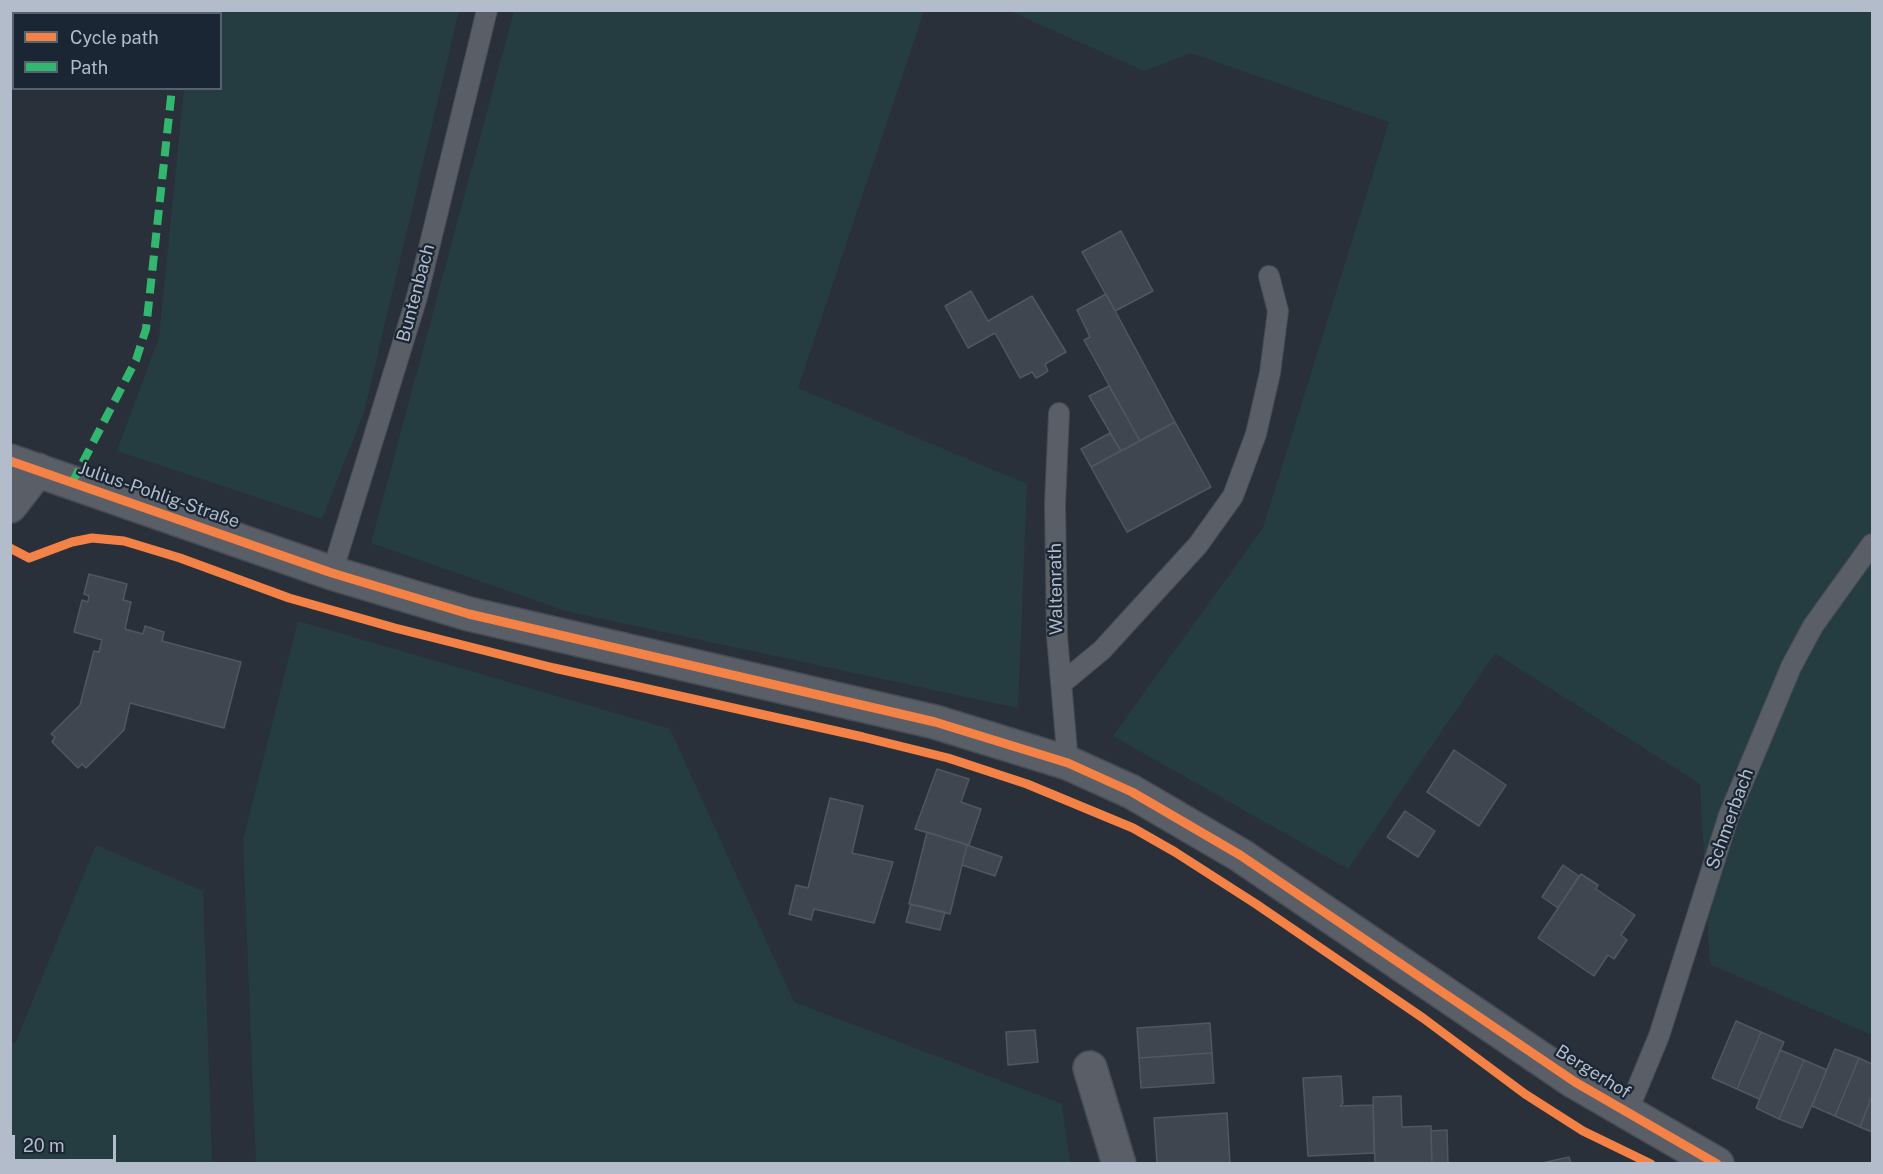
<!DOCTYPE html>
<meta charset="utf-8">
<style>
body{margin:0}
#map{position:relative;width:1883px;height:1174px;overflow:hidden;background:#29303a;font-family:"Public Sans",sans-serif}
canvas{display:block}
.frame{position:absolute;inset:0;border:12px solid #b2bccb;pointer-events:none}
.legend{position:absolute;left:12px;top:12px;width:210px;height:78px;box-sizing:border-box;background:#1b2635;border:2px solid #576271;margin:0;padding:8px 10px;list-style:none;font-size:18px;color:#b2bccb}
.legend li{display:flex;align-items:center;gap:12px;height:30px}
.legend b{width:30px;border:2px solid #576271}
.scale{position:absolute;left:12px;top:1135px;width:104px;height:27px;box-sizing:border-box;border:3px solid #b2bccb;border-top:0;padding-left:8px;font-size:18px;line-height:21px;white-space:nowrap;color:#b2bccb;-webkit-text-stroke:4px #1b2635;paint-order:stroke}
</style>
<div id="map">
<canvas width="1883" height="1174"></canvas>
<div class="frame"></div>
<ul class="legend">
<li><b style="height:8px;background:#f48246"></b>Cycle path</li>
<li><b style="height:8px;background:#33b770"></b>Path</li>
</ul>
<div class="scale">20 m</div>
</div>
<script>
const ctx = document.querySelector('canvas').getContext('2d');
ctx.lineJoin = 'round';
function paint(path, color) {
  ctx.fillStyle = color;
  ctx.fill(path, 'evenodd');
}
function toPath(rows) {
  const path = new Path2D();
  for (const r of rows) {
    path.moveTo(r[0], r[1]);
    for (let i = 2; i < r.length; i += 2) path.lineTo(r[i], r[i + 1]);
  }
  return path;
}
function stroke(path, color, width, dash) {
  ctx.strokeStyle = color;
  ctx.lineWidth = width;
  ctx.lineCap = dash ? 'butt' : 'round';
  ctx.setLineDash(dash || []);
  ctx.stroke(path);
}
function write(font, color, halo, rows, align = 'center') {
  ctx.font = font + ' "Public Sans",sans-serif';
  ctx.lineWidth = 4.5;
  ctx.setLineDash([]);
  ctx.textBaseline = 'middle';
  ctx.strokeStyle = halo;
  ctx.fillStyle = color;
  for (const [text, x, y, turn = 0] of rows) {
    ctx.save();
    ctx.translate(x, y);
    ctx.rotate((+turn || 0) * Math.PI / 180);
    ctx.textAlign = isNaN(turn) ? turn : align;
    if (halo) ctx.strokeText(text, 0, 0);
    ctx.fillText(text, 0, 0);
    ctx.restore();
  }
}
const green = toPath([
 [192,11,459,11,364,412,322,519,117,451,159,337,184,89,220,88,220,14,192,13],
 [514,11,924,11,798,388,1027,484,1018,708,566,611,371,543],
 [1010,11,1872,11,1872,1035,1710,964,1700,784,1495,653,1348,869,1113,736,1263,528,1389,122,1191,53,1144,71],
 [298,621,670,729,794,1002,1062,1104,1070,1163,256,1163,243,840],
 [96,845,203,891,212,1163,11,1163,11,1041,15,1044]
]);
const building = toPath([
 [1121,231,1153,291,1115,311,1082,252,1121,231],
 [971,291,988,321,1032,296,1066,352,1045,364,1048,371,1042,375,1036,378,1032,372,1020,378,995,333,968,348,945,306,971,291],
 [1106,294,1175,422,1140,441,1084,340,1090,337,1077,310,1106,294],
 [1109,386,1140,441,1121,451,1089,396,1109,386],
 [1175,422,1211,487,1127,532,1091,467,1175,422],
 [1110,433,1121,451,1091,467,1081,449,1110,433],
 [89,574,127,584,123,600,131,602,125,629,143,634,145,626,164,632,162,641,241,662,224,728,130,703,124,730,86,768,82,764,78,768,52,742,55,737,51,734,80,705,94,651,99,652,102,640,74,632,82,600,88,602,89,596,84,594,89,574],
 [1454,750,1506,785,1479,826,1427,792,1454,750],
 [937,769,969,779,961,802,981,809,969,845,915,829,937,769],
 [830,798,863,806,852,853,893,862,874,923,814,909,811,920,789,914,796,885,808,888,830,798],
 [1405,811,1435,831,1418,857,1387,837,1405,811],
 [927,832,967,845,950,914,909,904,927,832],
 [967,845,1002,857,995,876,962,865,967,845],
 [1563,865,1579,876,1558,908,1542,897,1563,865],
 [1581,874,1598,885,1596,889,1635,915,1621,935,1627,940,1614,959,1608,955,1594,976,1538,938,1581,874],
 [911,904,945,912,940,930,906,922,911,904],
 [1736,1021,1761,1032,1737,1089,1712,1078,1736,1021],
 [1210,1023,1212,1053,1139,1058,1137,1028,1210,1023],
 [1035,1030,1038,1062,1008,1065,1006,1032,1035,1030],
 [1761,1032,1784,1042,1759,1099,1737,1089,1761,1032],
 [1835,1049,1859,1058,1835,1116,1812,1106,1835,1049],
 [1780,1050,1804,1060,1779,1119,1756,1108,1780,1050],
 [1212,1053,1214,1083,1141,1088,1139,1058,1212,1053],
 [1859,1058,1872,1064,1872,1096,1860,1127,1835,1116,1859,1058],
 [1804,1060,1827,1070,1802,1128,1779,1119,1804,1060],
 [1341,1076,1343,1103,1340,1106,1373,1105,1374,1153,1308,1156,1303,1078,1341,1076],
 [1401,1096,1402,1127,1431,1126,1432,1164,1375,1164,1373,1097,1401,1096],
 [1872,1096,1872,1132,1860,1127,1872,1096],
 [1227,1113,1230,1164,1157,1164,1154,1118,1227,1113],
 [1447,1130,1448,1164,1432,1164,1431,1131,1447,1130],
 [1569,1157,1571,1164,1538,1164,1569,1157]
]);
const service = toPath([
 [1059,413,1055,504,1057,636,1068,763],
 [332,573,417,297,487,10],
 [1061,684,1102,650,1198,545,1233,496,1256,434,1270,373,1278,311,1269,276],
 [1627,1113,1659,1036,1729,815,1791,667,1813,626,1872,544]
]);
const minor = toPath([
 [1090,1068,1119,1164]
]);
const tertiary = toPath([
 [10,461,332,573,469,614,935,722,1068,763,1132,792,1240,855,1575,1082,1717,1164],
 [10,506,38,470]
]);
const quiet = toPath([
 [181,14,181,10],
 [72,483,136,360,146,329,172,88]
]);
const cycleway = toPath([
 [10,461,332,573,469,614,935,722,1068,763,1132,792,1240,855,1575,1082,1717,1164],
 [10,548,29,558,72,542,92,538,124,541,180,558,289,598,395,628,554,668,863,737,948,758,1027,784,1133,828,1175,852,1256,904,1423,1018,1525,1094,1583,1131,1651,1164]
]);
const streetNames = [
 ["Buntenbach",416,293,-75],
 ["Julius-Pohlig-Straße",159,495,19],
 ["Waltenrath",1056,589,-91],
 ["Schmerbach",1730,819,-70],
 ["Bergerhof",1593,1072,32]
];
paint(green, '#253d40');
paint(building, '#404650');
stroke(building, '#515761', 1.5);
stroke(service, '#474c54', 22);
stroke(minor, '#474c54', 36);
stroke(tertiary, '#474c54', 36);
stroke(service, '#595e67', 20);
stroke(minor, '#595e67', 33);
stroke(tertiary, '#595e67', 33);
stroke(quiet, '#33b770', 8, [15, 8]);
stroke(cycleway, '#f48246', 9);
write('18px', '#b2bccb', '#1b2635', streetNames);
</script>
